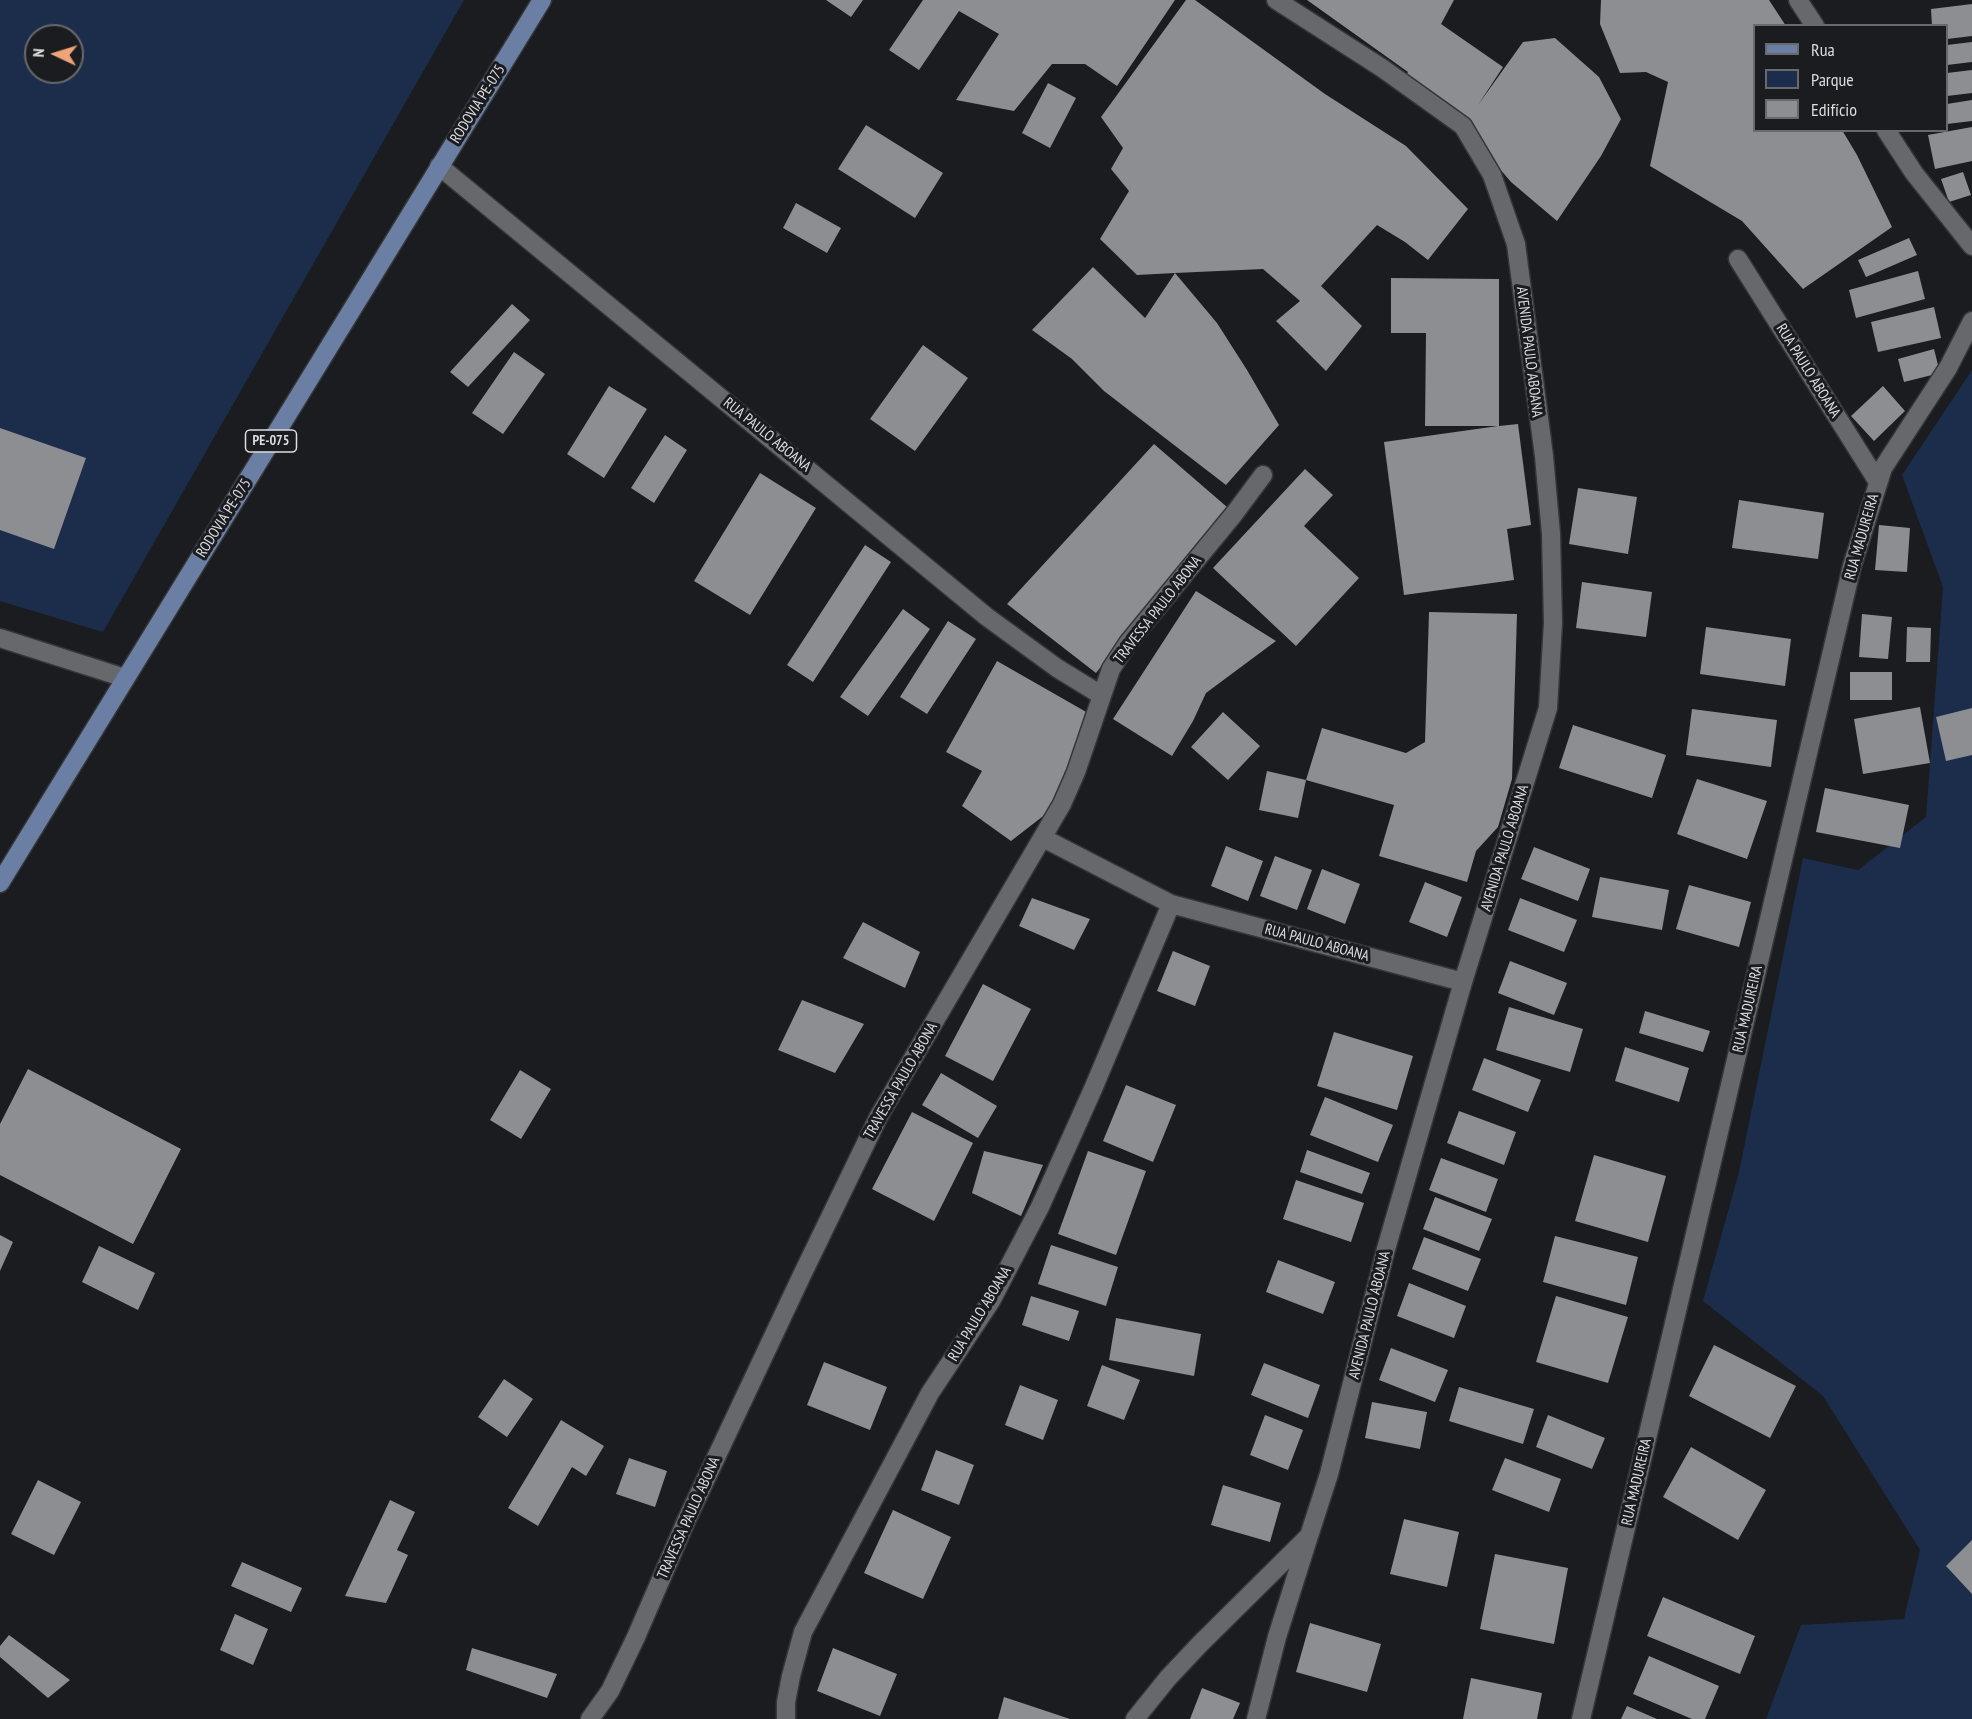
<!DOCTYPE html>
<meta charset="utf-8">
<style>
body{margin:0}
#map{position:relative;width:1972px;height:1719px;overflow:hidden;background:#1a1c1f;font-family:"PT Sans Narrow",sans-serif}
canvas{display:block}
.legend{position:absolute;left:1753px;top:24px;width:195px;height:108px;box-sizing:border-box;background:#1a1c1f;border:2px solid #68696c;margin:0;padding:8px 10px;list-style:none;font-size:18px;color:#dcdddf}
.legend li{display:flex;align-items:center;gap:12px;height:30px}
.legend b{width:30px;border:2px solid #68696c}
.north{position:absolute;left:24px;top:24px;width:60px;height:60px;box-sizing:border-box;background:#1a1c1f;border:2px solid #68696c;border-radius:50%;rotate:274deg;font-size:16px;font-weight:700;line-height:24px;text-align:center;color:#dcdddf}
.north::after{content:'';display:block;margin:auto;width:21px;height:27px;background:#efa378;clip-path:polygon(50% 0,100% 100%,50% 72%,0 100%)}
</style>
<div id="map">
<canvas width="1972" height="1719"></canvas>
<ul class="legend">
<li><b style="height:8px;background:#6a7fa3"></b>Rua</li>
<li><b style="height:16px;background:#1b2d4a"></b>Parque</li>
<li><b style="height:16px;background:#8c8e92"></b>Edifício</li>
</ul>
<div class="north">N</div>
</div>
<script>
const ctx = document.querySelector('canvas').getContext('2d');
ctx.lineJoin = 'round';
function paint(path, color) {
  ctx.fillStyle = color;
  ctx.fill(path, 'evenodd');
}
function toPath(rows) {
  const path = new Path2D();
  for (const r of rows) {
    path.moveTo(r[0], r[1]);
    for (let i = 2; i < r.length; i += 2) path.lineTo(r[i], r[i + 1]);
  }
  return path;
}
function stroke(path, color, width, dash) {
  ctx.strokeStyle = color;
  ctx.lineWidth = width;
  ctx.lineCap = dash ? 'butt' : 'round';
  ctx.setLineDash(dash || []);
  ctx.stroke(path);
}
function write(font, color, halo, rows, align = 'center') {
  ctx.font = font + ' "PT Sans Narrow",sans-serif';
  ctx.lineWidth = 6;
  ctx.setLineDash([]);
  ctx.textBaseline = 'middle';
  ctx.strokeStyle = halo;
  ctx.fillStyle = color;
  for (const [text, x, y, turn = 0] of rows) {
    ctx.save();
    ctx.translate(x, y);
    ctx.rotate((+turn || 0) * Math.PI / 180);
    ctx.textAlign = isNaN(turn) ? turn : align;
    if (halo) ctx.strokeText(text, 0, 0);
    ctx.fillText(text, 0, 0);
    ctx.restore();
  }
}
const green = toPath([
 [0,0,464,0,103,632,0,601],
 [36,36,72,36,72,72,36,72],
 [1972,370,1972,1719,1766,1719,1801,1625,1904,1619,1920,1550,1823,1396,1703,1301,1739,1172,1803,858,1858,870,1926,817,1943,587,1902,475]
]);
const building = toPath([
 [826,0,863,0,851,17],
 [923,0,1175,0,1117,86,1085,64,1052,64,1014,111,956,100,999,34,959,11,919,70,889,50],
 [1186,0,1195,0,1325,94,1406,146,1468,209,1428,260,1405,242,1377,225,1321,286,1362,326,1326,371,1276,321,1300,301,1263,269,1175,273,1217,323,1247,370,1279,425,1226,485,1104,391,1072,359,1032,330,1093,267,1145,318,1175,273,1137,275,1100,239,1129,191,1111,169,1123,148,1101,117],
 [1307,0,1454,0,1441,24,1503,67,1478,105,1523,42,1555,38,1599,77,1621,119,1601,156,1557,221,1511,182,1463,126,1401,83,1408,72],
 [1601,0,1769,0,1786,26,1754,26,1754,130,1842,130,1857,155,1892,227,1803,289,1742,221,1650,166,1668,82,1646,72,1620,73,1600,24],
 [1972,4,1972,36,1947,39,1947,26,1932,26,1931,9],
 [1972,42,1972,62,1947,65,1947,45],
 [1972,70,1972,93,1947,96,1947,73],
 [1048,83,1076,98,1050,148,1022,133],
 [1972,100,1972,121,1947,124,1947,104],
 [866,125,943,173,915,218,838,169],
 [1972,127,1972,161,1935,169,1928,135],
 [1963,172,1971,195,1949,202,1941,179],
 [796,203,841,228,827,253,783,228],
 [1909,238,1917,255,1866,277,1858,260],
 [1918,271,1925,299,1856,318,1849,290],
 [1391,278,1499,279,1499,426,1518,424,1531,525,1507,529,1514,580,1404,595,1384,442,1498,426,1425,426,1426,333,1391,333],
 [512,304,530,320,468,387,450,372],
 [1934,307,1941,338,1878,352,1871,322],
 [923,345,968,378,915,451,870,419],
 [1934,349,1940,373,1904,382,1898,359],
 [514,352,545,374,503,434,472,413],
 [609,386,647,409,604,478,567,454],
 [1883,386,1905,411,1874,441,1851,416],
 [0,428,86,458,54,549,0,530],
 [665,435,687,450,654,503,631,488],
 [1154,444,1227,507,1096,673,1007,604],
 [1305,469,1333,495,1304,526,1359,578,1296,646,1213,568],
 [760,473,816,508,750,615,694,581],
 [1578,488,1637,497,1628,554,1569,544],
 [1739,500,1824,513,1818,559,1732,548],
 [1879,525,1910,528,1907,572,1875,570],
 [865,545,891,562,813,682,787,665],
 [1582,582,1652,592,1646,637,1576,628],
 [1196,591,1276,641,1206,693,1193,721,1172,756,1113,719],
 [903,609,930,629,868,716,840,697],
 [1429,612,1517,614,1512,779,1498,827,1476,851,1467,882,1379,856,1394,805,1306,780,1322,728,1406,753,1425,742],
 [1862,614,1892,617,1888,659,1859,657],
 [948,621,976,639,927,714,900,697],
 [1706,627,1791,639,1785,686,1700,674],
 [1907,627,1931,628,1930,662,1906,662],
 [997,661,1095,717,1060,803,1011,841,962,806,982,771,946,752],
 [1850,672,1892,672,1892,700,1850,700],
 [1920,707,1930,763,1863,774,1854,719],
 [1972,708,1972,755,1946,761,1936,717],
 [1692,709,1777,720,1771,767,1686,755],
 [1223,712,1260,746,1228,780,1191,747],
 [1573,725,1666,755,1652,798,1559,768],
 [1267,771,1306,780,1298,818,1259,810],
 [1697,779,1767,801,1747,859,1677,834],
 [1825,788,1909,805,1900,848,1816,832],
 [1226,846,1263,861,1248,901,1211,886],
 [1534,847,1590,869,1578,901,1521,879],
 [1275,856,1312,870,1297,910,1260,896],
 [1322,869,1360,884,1345,924,1307,909],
 [1600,877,1669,890,1662,930,1592,917],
 [1425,882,1462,897,1447,937,1409,922],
 [1689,885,1751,902,1739,947,1676,929],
 [1032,898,1090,919,1074,950,1019,926],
 [1520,898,1577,920,1564,952,1508,930],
 [863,922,920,952,905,988,843,958],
 [1173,951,1210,966,1195,1006,1157,991],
 [1510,961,1567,983,1554,1015,1498,993],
 [983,984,1031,1009,993,1081,945,1056],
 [802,1000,864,1024,835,1073,778,1050],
 [1509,1007,1583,1029,1570,1072,1496,1050],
 [1645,1011,1710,1031,1703,1052,1639,1033],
 [1334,1032,1413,1056,1397,1110,1317,1086],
 [1625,1047,1689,1068,1679,1102,1615,1081],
 [1484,1058,1541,1080,1528,1112,1472,1090],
 [28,1069,181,1149,133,1244,0,1175,0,1124],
 [520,1070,551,1089,521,1139,490,1120],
 [941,1073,997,1106,978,1138,922,1105],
 [1126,1085,1176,1105,1153,1162,1103,1141],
 [1325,1097,1393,1125,1378,1162,1310,1135],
 [1459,1111,1516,1132,1504,1165,1447,1143],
 [912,1112,973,1143,934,1221,872,1189],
 [1307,1150,1370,1173,1362,1194,1300,1172],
 [984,1151,1043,1165,1021,1216,972,1193],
 [1088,1151,1146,1171,1116,1255,1058,1234],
 [1594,1155,1666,1176,1648,1242,1575,1221],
 [1441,1158,1498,1179,1486,1212,1429,1190],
 [1296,1180,1364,1203,1351,1242,1283,1219],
 [1435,1197,1492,1219,1479,1251,1423,1229],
 [0,1235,13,1242,0,1271],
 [1555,1236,1638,1257,1626,1305,1543,1282],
 [1424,1237,1481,1259,1468,1291,1412,1269],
 [1051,1245,1118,1267,1106,1306,1038,1284],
 [99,1246,155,1273,138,1310,82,1282],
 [1278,1260,1335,1282,1323,1314,1266,1292],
 [1409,1283,1466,1306,1454,1338,1397,1316],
 [1031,1296,1079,1311,1069,1341,1022,1325],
 [1556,1296,1628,1317,1608,1383,1536,1362],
 [1116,1318,1201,1334,1194,1376,1109,1360],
 [1714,1345,1796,1386,1770,1438,1689,1396],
 [1391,1348,1448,1370,1435,1402,1379,1380],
 [824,1362,887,1387,870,1430,807,1405],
 [1264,1363,1320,1385,1308,1418,1251,1395],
 [1102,1365,1140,1380,1124,1420,1087,1406],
 [504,1379,533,1399,507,1437,478,1417],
 [1020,1385,1058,1400,1043,1440,1005,1425],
 [1459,1387,1534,1409,1523,1444,1449,1421],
 [1372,1402,1427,1412,1420,1449,1365,1438],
 [1265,1415,1303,1430,1288,1470,1250,1455],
 [1548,1415,1605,1438,1592,1469,1536,1447],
 [561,1420,604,1446,586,1476,572,1467,538,1526,508,1508],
 [1691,1447,1766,1490,1738,1540,1663,1497],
 [936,1450,974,1465,959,1505,921,1490],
 [629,1458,667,1471,655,1507,616,1494],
 [1505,1458,1561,1479,1549,1512,1492,1490],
 [38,1480,81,1502,54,1555,11,1534],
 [1223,1485,1281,1503,1270,1542,1211,1525],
 [390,1500,415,1512,397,1550,408,1555,386,1603,345,1596],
 [893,1510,951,1537,923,1599,864,1573],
 [1404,1519,1459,1532,1447,1587,1390,1574],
 [1972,1540,1972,1594,1946,1566],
 [1495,1554,1568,1568,1554,1644,1480,1629],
 [242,1562,302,1588,291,1612,231,1586],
 [1663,1597,1755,1636,1740,1674,1647,1636],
 [235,1614,268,1629,253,1665,220,1650],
 [1310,1623,1381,1644,1367,1692,1296,1672],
 [9,1635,70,1680,48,1698,0,1657,0,1646],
 [472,1648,557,1674,547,1698,466,1670],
 [833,1648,897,1674,880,1716,817,1691],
 [1649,1656,1719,1686,1705,1719,1692,1719,1633,1694],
 [1471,1678,1542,1693,1537,1719,1463,1719],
 [1202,1688,1240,1703,1233,1719,1190,1719],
 [1004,1697,1070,1719,998,1719],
 [1627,1706,1657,1719,1621,1719]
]);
const minor = toPath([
 [1798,0,1815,26],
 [1886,130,1914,173,1972,246],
 [439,166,987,617,1057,668,1101,695],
 [1738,259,1878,482],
 [0,638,125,678],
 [1043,838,1171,904,1463,982],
 [590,1719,610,1691,636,1637,687,1519,802,1275,879,1116,1062,804,1076,772,1111,669,1128,643,1234,514,1263,475],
 [786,1719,786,1702,791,1676,803,1632,930,1393,991,1301,1040,1207,1093,1089,1171,904],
 [1135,1719,1168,1678,1200,1644,1309,1536,1329,1474,1386,1249,1463,982,1548,708,1553,623,1551,534,1544,456,1516,244,1492,175,1463,126,1382,68,1276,0],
 [1256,1719,1277,1637,1308,1539],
 [1581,1719,1852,566,1883,468,1948,368,1972,321]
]);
const major = toPath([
 [0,883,542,0]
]);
const shields = [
 [271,441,51]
];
const shieldNames = [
 ["PE-075",271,441]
];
const streetNames = [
 ["RODOVIA PE-075",478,104,-58],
 ["AVENIDA PAULO ABOANA",1529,352,83],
 ["RUA PAULO ABOANA",1808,371,58],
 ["RUA PAULO ABOANA",767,435,39],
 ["RODOVIA PE-075",224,518,-58],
 ["RUA MADUREIRA",1862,537,-74],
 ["TRAVESSA PAULO ABONA",1158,610,-52],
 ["AVENIDA PAULO ABOANA",1505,848,-73],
 ["RUA PAULO ABOANA",1317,943,15],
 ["RUA MADUREIRA",1748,1009,-77],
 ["TRAVESSA PAULO ABONA",901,1081,-60],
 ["RUA PAULO ABOANA",980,1314,-59],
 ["AVENIDA PAULO ABOANA",1370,1315,-76],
 ["RUA MADUREIRA",1637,1482,-77],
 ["TRAVESSA PAULO ABONA",689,1518,-66]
];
paint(green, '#1b2d4a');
paint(building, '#8c8e92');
stroke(minor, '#353638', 21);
stroke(major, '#353638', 21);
stroke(minor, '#66686c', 18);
stroke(major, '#6a7fa3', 18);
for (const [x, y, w] of shields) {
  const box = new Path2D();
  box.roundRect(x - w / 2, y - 11, w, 22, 4.5);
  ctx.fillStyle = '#1a1c1f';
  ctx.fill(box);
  stroke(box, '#dcdddf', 1.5);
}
write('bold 14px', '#dcdddf', null, shieldNames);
write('15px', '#dcdddf', '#1a1c1f', streetNames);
</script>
